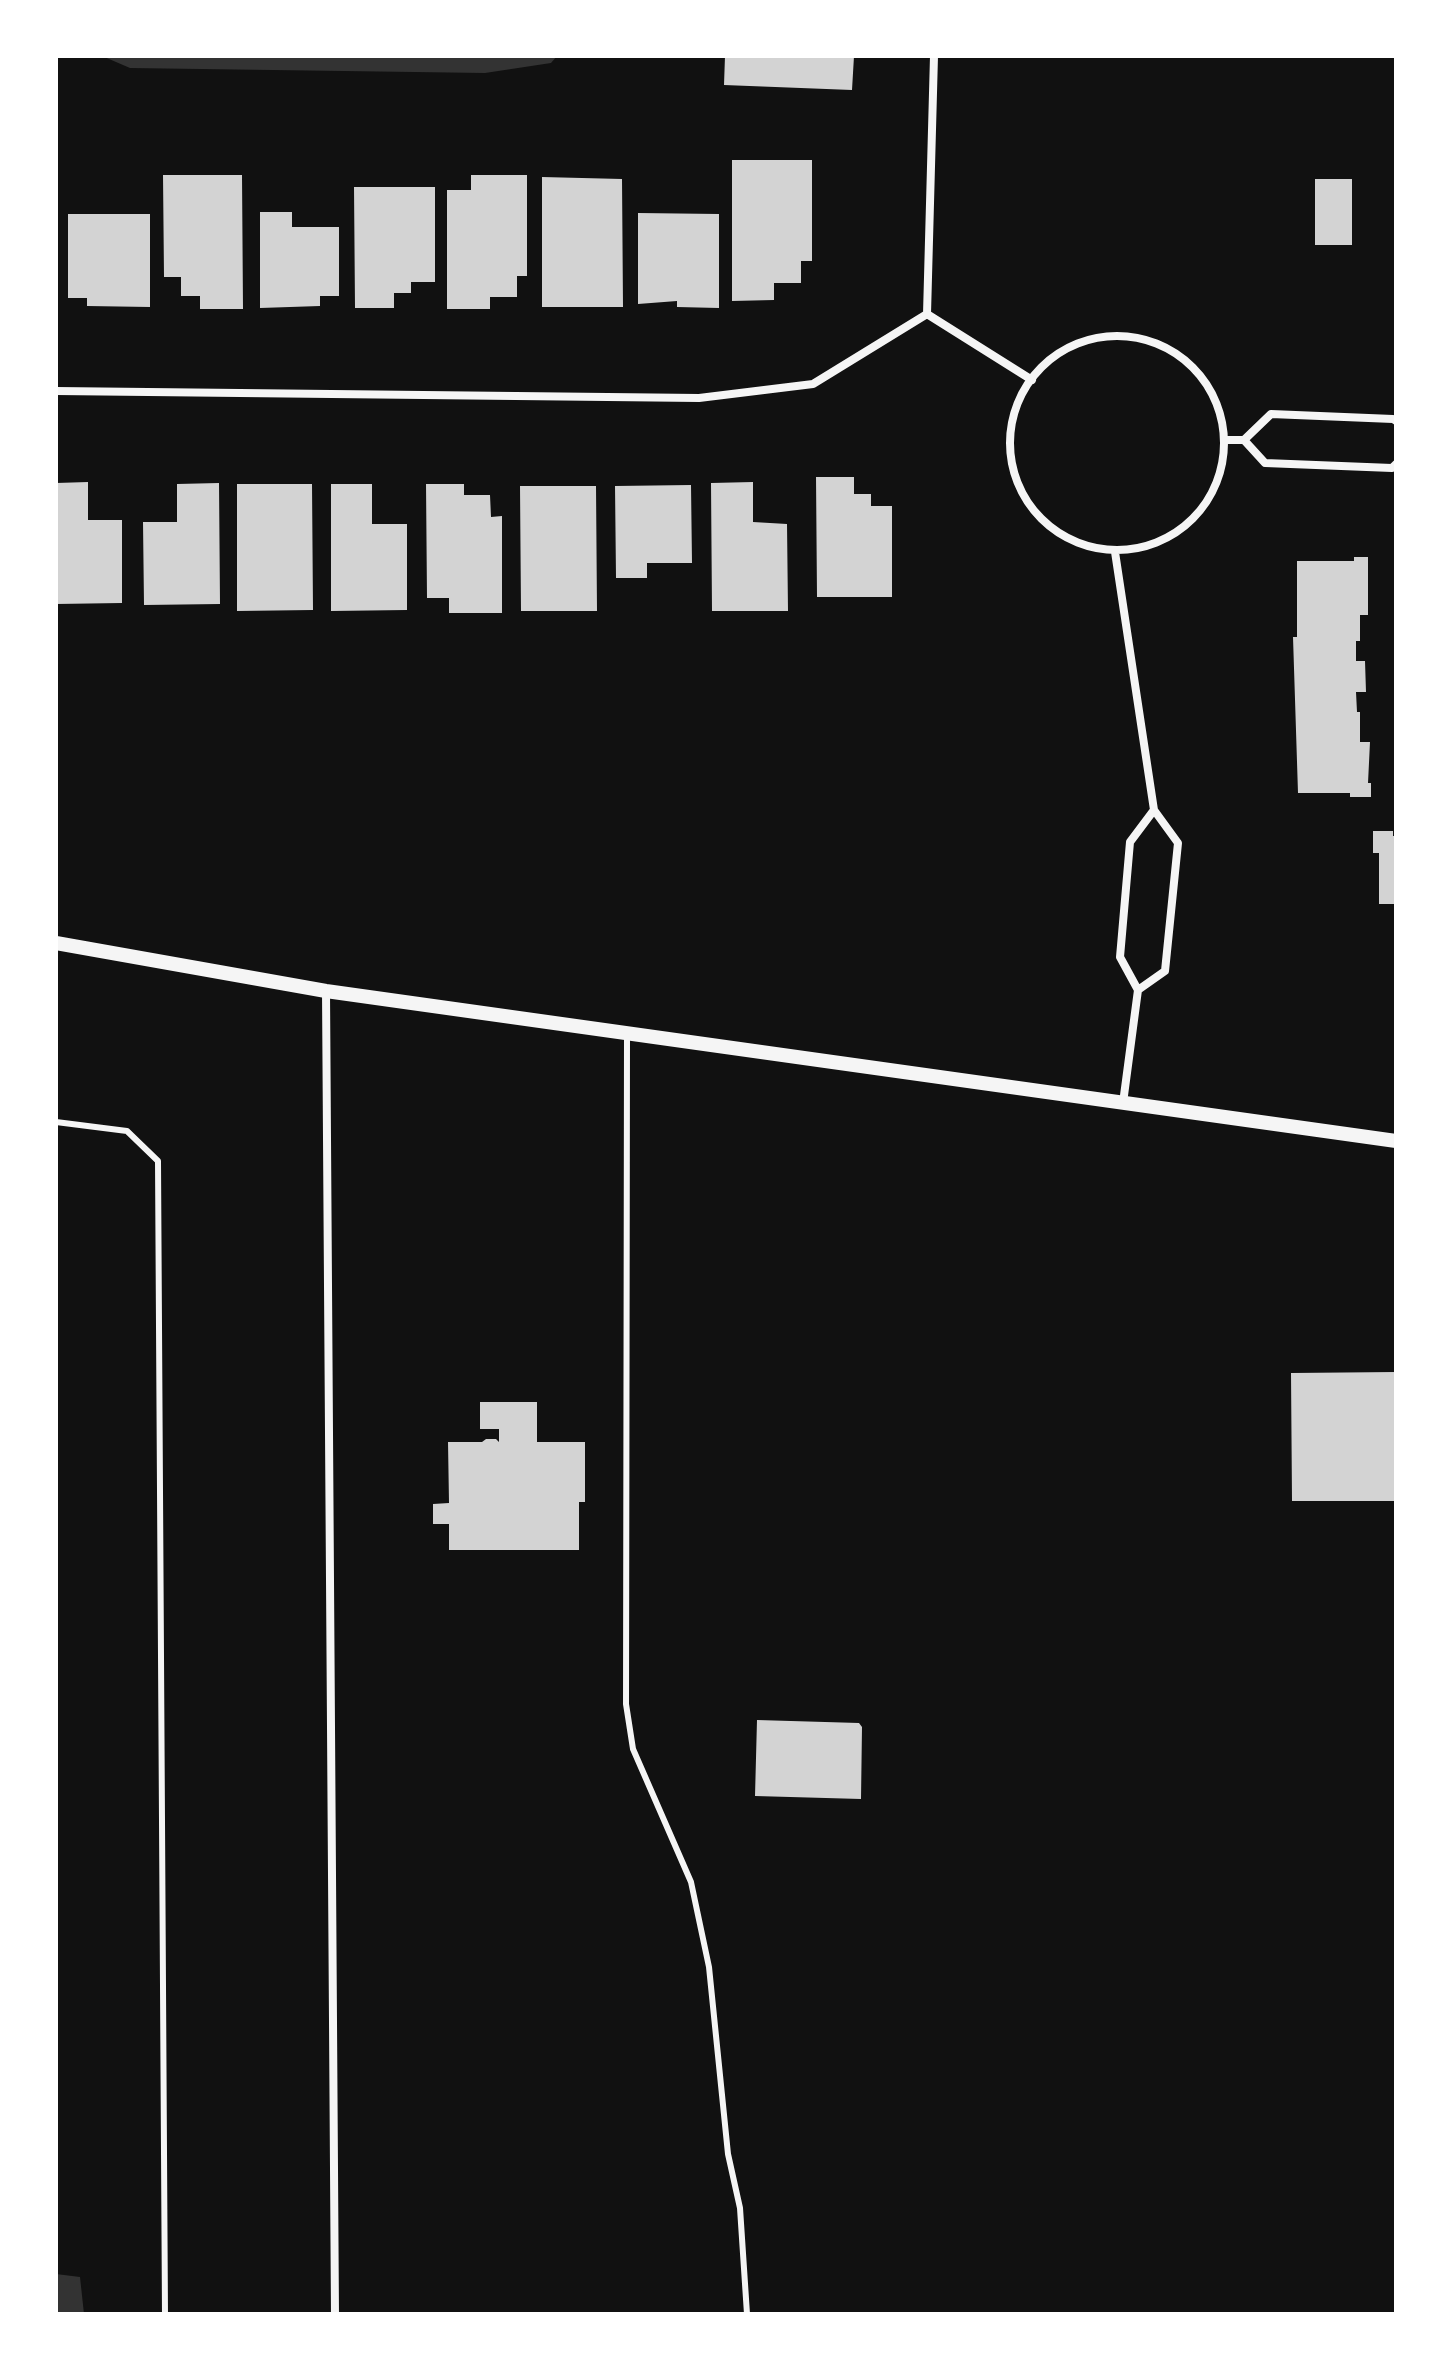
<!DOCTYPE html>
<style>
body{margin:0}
#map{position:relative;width:1452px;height:2370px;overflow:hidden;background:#111;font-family:"PT Sans Narrow",sans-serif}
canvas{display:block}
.frame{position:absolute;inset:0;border:58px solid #fff;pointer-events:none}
</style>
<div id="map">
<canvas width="1452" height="2370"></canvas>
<div class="frame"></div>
</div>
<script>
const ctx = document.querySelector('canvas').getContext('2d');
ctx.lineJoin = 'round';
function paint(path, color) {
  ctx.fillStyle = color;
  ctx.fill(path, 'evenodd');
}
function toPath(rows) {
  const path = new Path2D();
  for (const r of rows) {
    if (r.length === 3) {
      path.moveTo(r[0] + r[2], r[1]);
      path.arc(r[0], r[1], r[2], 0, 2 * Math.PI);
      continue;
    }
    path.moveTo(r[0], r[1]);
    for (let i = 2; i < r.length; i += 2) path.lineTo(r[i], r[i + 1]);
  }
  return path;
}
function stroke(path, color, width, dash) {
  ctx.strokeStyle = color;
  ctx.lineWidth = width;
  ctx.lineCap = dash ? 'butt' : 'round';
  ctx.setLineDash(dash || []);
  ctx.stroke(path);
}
const water = toPath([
 [102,56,557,56,551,63,485,73,130,68],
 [56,2274,80,2277,84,2314,56,2314]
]);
const building = toPath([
 [725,56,854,56,852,90,724,85],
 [732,160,812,160,812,261,801,261,801,283,774,283,774,300,732,301],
 [163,175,242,175,243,309,200,309,200,296,181,296,181,277,164,277],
 [471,175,527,175,527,276,517,276,517,297,490,297,490,309,447,309,447,190,471,190],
 [542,177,622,179,623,307,542,307],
 [1315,179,1352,179,1352,245,1315,245],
 [354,187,435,187,435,282,411,282,411,293,394,293,394,308,355,308],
 [260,212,292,212,292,227,339,227,339,296,320,296,320,306,260,308],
 [638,213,719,214,719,308,677,307,677,301,638,304],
 [68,214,150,214,150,307,87,306,87,298,68,298],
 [816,477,854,477,854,494,871,494,871,506,892,506,892,597,817,597],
 [88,482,88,520,122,520,122,603,56,604,56,483],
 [753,482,753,522,787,524,788,611,712,611,711,483],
 [219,483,220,604,144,605,143,522,177,522,177,484],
 [237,484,312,484,313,610,237,611],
 [331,484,372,484,372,524,407,524,407,610,331,611],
 [426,484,464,484,464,495,490,495,491,517,502,516,502,613,449,613,449,598,427,598],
 [691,485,692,563,647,563,647,578,616,578,615,486],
 [520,486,596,486,597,611,521,611],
 [1354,557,1368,557,1368,615,1360,615,1360,641,1356,641,1356,661,1365,661,1366,692,1356,692,1357,712,1360,712,1360,742,1370,742,1368,783,1371,783,1371,797,1350,797,1350,793,1298,793,1293,637,1297,637,1297,561,1354,561],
 [1373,831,1393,831,1393,836,1396,836,1396,904,1379,904,1379,853,1373,853],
 [1396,1372,1396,1501,1292,1501,1291,1373],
 [480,1402,537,1402,537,1442,585,1442,585,1502,579,1502,579,1550,449,1550,449,1524,433,1524,433,1504,449,1503,448,1442,482,1442,486,1439,496,1439,499,1442,499,1429,480,1429],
 [757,1720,859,1723,862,1727,861,1799,755,1796]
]);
const service = toPath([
 [627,1035,626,1704,633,1749,691,1882,709,1967,728,2154,740,2208,747,2314],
 [56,1122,127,1131,158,1161,165,2314]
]);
const minor = toPath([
 [927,314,1032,380],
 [1117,443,107],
 [56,391,699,398,813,384,927,314,934,56],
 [1226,440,1244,440,1271,414,1393,419,1396,421],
 [1244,440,1265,463,1392,468,1396,464],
 [1115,552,1154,810,1178,843,1165,971,1138,990],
 [326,991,335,2314],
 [1123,1103,1138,990,1120,957,1130,842,1154,810]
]);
const tertiary = toPath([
 [56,943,326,991,1396,1141]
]);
paint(water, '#333');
paint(building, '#d3d3d3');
stroke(service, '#f5f5f5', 6);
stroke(minor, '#f5f5f5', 8);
stroke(tertiary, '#f5f5f5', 14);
</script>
